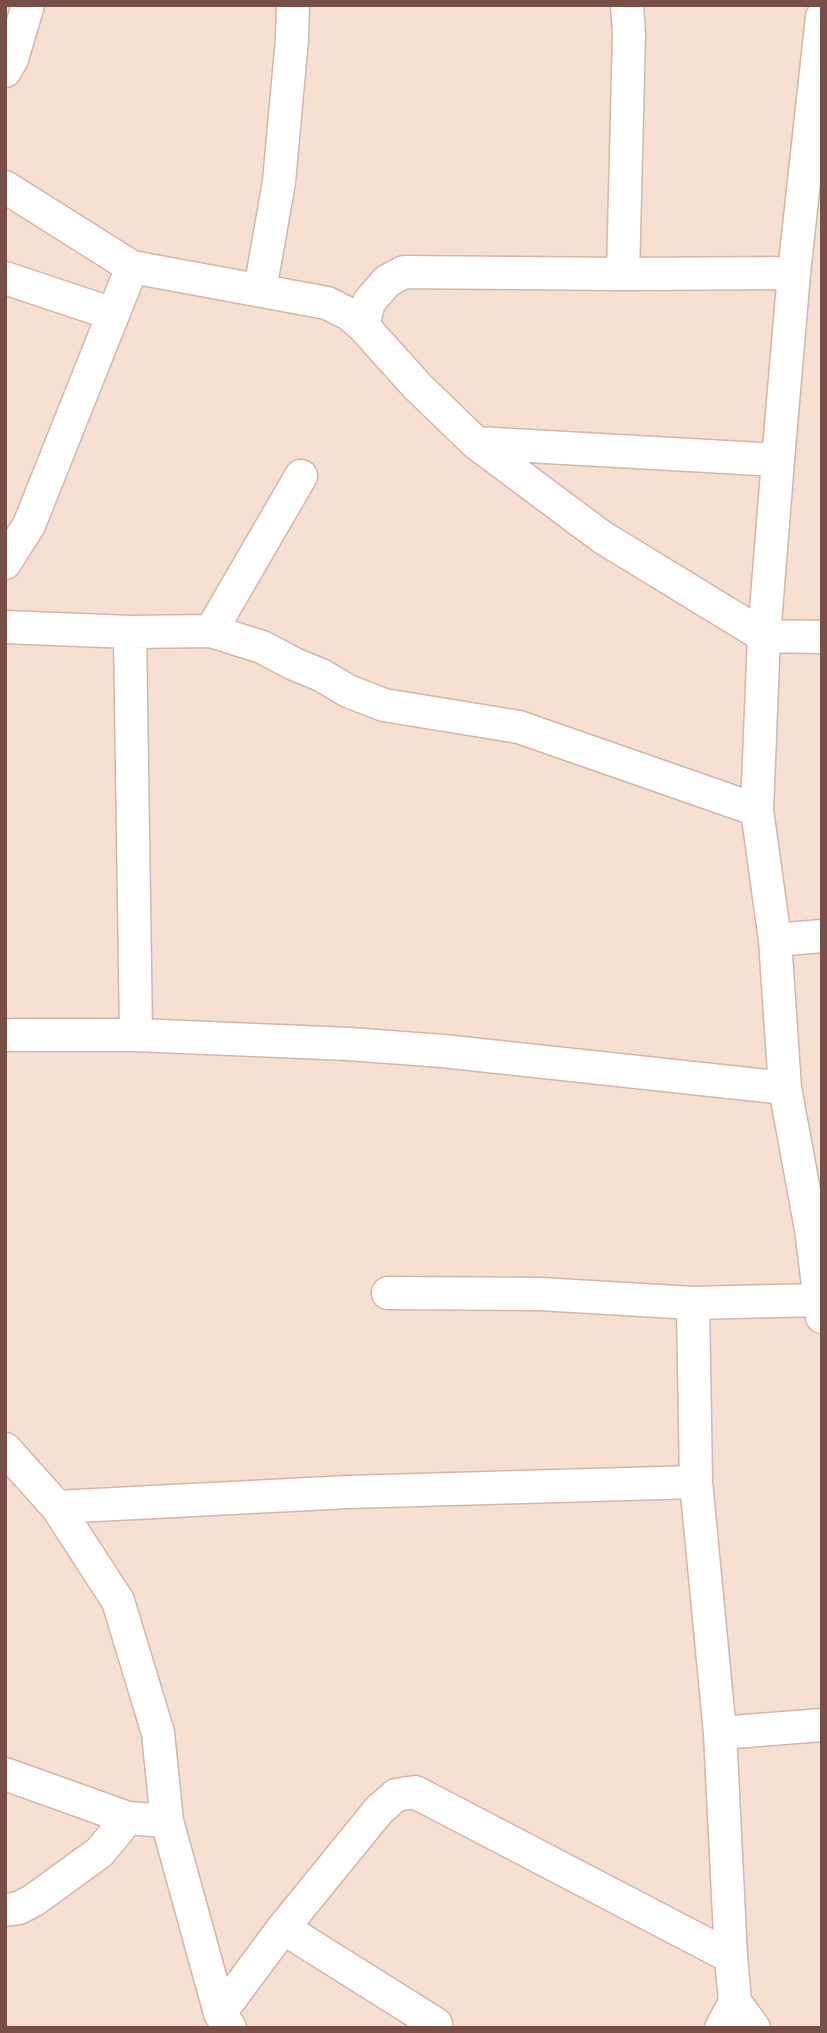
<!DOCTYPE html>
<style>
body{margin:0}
#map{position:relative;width:827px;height:2033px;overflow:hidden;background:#feeee3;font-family:Mulish,sans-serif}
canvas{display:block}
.frame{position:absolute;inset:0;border:7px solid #784f47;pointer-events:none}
</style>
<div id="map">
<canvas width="827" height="2033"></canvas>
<div class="frame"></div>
</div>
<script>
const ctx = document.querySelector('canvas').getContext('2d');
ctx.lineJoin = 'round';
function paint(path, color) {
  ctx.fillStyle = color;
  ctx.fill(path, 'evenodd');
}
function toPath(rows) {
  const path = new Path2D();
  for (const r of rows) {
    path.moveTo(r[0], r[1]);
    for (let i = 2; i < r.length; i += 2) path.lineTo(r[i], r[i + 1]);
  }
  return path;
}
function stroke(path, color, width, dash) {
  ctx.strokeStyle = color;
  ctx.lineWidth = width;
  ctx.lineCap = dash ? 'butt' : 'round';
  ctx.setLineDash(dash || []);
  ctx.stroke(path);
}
const residential = toPath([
 [5,5,822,5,822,2028,5,2028]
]);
const street = toPath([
 [822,17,794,273,778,460,764,636,757,810,775,940,785,1088,811,1229,822,1317],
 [5,71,12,59,28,5],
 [5,187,132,267,29,525,5,563],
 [132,267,327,303,349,314,363,326,417,386,476,443,602,537,764,636,822,637],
 [623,274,794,273],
 [5,278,113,314],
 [260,290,279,182,292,39,293,5],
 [363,326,369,302,387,281,404,272,623,274,629,34,627,5],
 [476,443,778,460],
 [5,627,130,632,211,631,262,647,294,664,321,675,348,691,384,705,519,727,757,810],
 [211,631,301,476],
 [130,632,136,1035],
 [775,940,822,936],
 [5,1035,136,1035,349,1044,443,1051,785,1088],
 [388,1293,540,1294,693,1303,818,1300],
 [693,1303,696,1482,720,1733,731,1957,735,2002,754,2028],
 [5,1449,57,1507,118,1601,158,1733,167,1821,220,2013],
 [57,1507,348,1492,696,1482],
 [720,1733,822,1725],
 [5,1774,128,1818],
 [5,1910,19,1908,34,1900,100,1852,128,1818,167,1821],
 [283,1928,436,2024,433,2028],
 [230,2028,220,2013,283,1928,379,1810,396,1795,415,1792,731,1957],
 [721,2028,735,2002]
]);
paint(residential, '#f6ded1');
stroke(street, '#d2b6ab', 35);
stroke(street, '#fff', 32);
</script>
